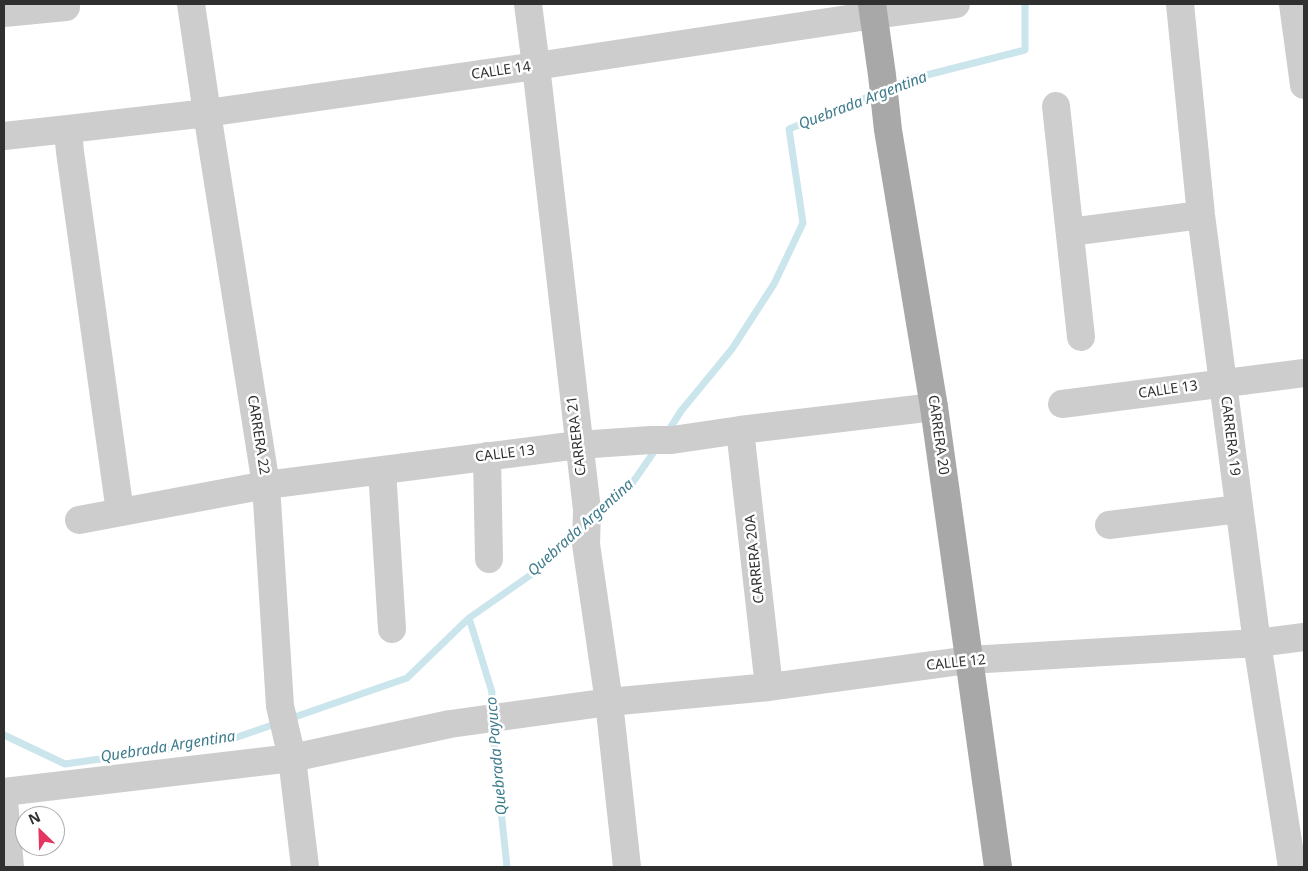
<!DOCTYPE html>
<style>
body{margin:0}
#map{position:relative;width:1308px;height:871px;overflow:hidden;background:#fff;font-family:"Noto Sans",sans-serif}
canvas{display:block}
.frame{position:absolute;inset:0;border:5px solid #303030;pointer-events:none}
.north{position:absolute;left:15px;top:806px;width:50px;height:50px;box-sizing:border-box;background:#fff;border:1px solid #acacac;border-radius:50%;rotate:336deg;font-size:14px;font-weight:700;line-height:20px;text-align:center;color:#303030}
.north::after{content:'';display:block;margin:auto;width:18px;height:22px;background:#e43560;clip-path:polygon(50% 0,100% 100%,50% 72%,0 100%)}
</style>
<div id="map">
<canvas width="1308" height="871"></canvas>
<div class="frame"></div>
<div class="north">N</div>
</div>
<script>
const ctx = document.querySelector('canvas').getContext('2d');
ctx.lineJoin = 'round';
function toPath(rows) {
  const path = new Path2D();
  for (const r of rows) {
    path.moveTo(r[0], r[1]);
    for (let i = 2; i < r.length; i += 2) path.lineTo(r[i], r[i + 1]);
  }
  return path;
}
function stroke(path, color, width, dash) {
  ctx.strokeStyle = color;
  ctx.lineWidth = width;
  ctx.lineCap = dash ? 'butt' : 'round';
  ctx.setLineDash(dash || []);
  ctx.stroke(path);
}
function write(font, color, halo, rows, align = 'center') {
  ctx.font = font + ' "Noto Sans",sans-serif';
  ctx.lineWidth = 5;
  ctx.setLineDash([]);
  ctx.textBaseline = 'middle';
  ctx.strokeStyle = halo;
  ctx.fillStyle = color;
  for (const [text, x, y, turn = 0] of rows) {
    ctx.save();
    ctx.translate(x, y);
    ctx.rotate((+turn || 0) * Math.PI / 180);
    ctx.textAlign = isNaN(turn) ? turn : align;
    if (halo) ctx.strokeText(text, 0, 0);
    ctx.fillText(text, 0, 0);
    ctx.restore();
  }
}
const stream = toPath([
 [890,88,911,79,1025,50,1025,4],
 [667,433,681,411,732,349,774,284,803,223,789,129,878,93],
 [595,518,631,485,658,446],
 [469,618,492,692,491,712],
 [289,719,407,678,469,618,532,574,579,532],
 [492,725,507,867],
 [4,735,65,764,226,741,278,723]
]);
const minor = toPath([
 [191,4,207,113,266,485,280,706,292,758,305,867],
 [528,4,536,66,587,510,586,544,609,702,627,867],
 [1180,4,1201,215,1257,643,1292,867],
 [1293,4,1304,85],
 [4,13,66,7,66,4],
 [1056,106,1081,337],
 [4,136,68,129],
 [1070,232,1201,215],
 [1062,404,1304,373],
 [740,430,769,687],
 [487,456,489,559],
 [382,470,392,629],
 [120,512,70,152,68,129,207,113,536,66,874,15,956,4],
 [79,520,266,485,578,445,651,440,672,440,740,430,934,407],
 [1109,525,1239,509],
 [4,792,292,758,450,724,609,702,769,687,969,660,1257,643,1304,637],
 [4,801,10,867]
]);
const major = toPath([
 [872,4,882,75,888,130,934,407,998,867]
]);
const streetNames = [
 ["CALLE 14",501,71,-8],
 ["CALLE 13",1168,390,-8],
 ["CARRERA 22",258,435,81],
 ["CARRERA 20",938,435,82],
 ["CARRERA 21",577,436,-97],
 ["CARRERA 19",1230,436,83],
 ["CALLE 13",505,454,-7],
 ["CARRERA 20A",755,559,-96],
 ["CALLE 12",956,663,-6]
];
const waterNames = [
 ["Quebrada Argentina",863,101,-21],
 ["Quebrada Argentina",581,528,-42],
 ["Quebrada Argentina",168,747,-9],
 ["Quebrada Payuco",497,756,-95]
];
stroke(stream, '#cbe5ec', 7);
stroke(minor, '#cdcdcd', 28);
stroke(major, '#a8a8a8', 28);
write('14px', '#303030', '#fff', streetNames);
write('italic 15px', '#3c7a8c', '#fff', waterNames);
</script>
